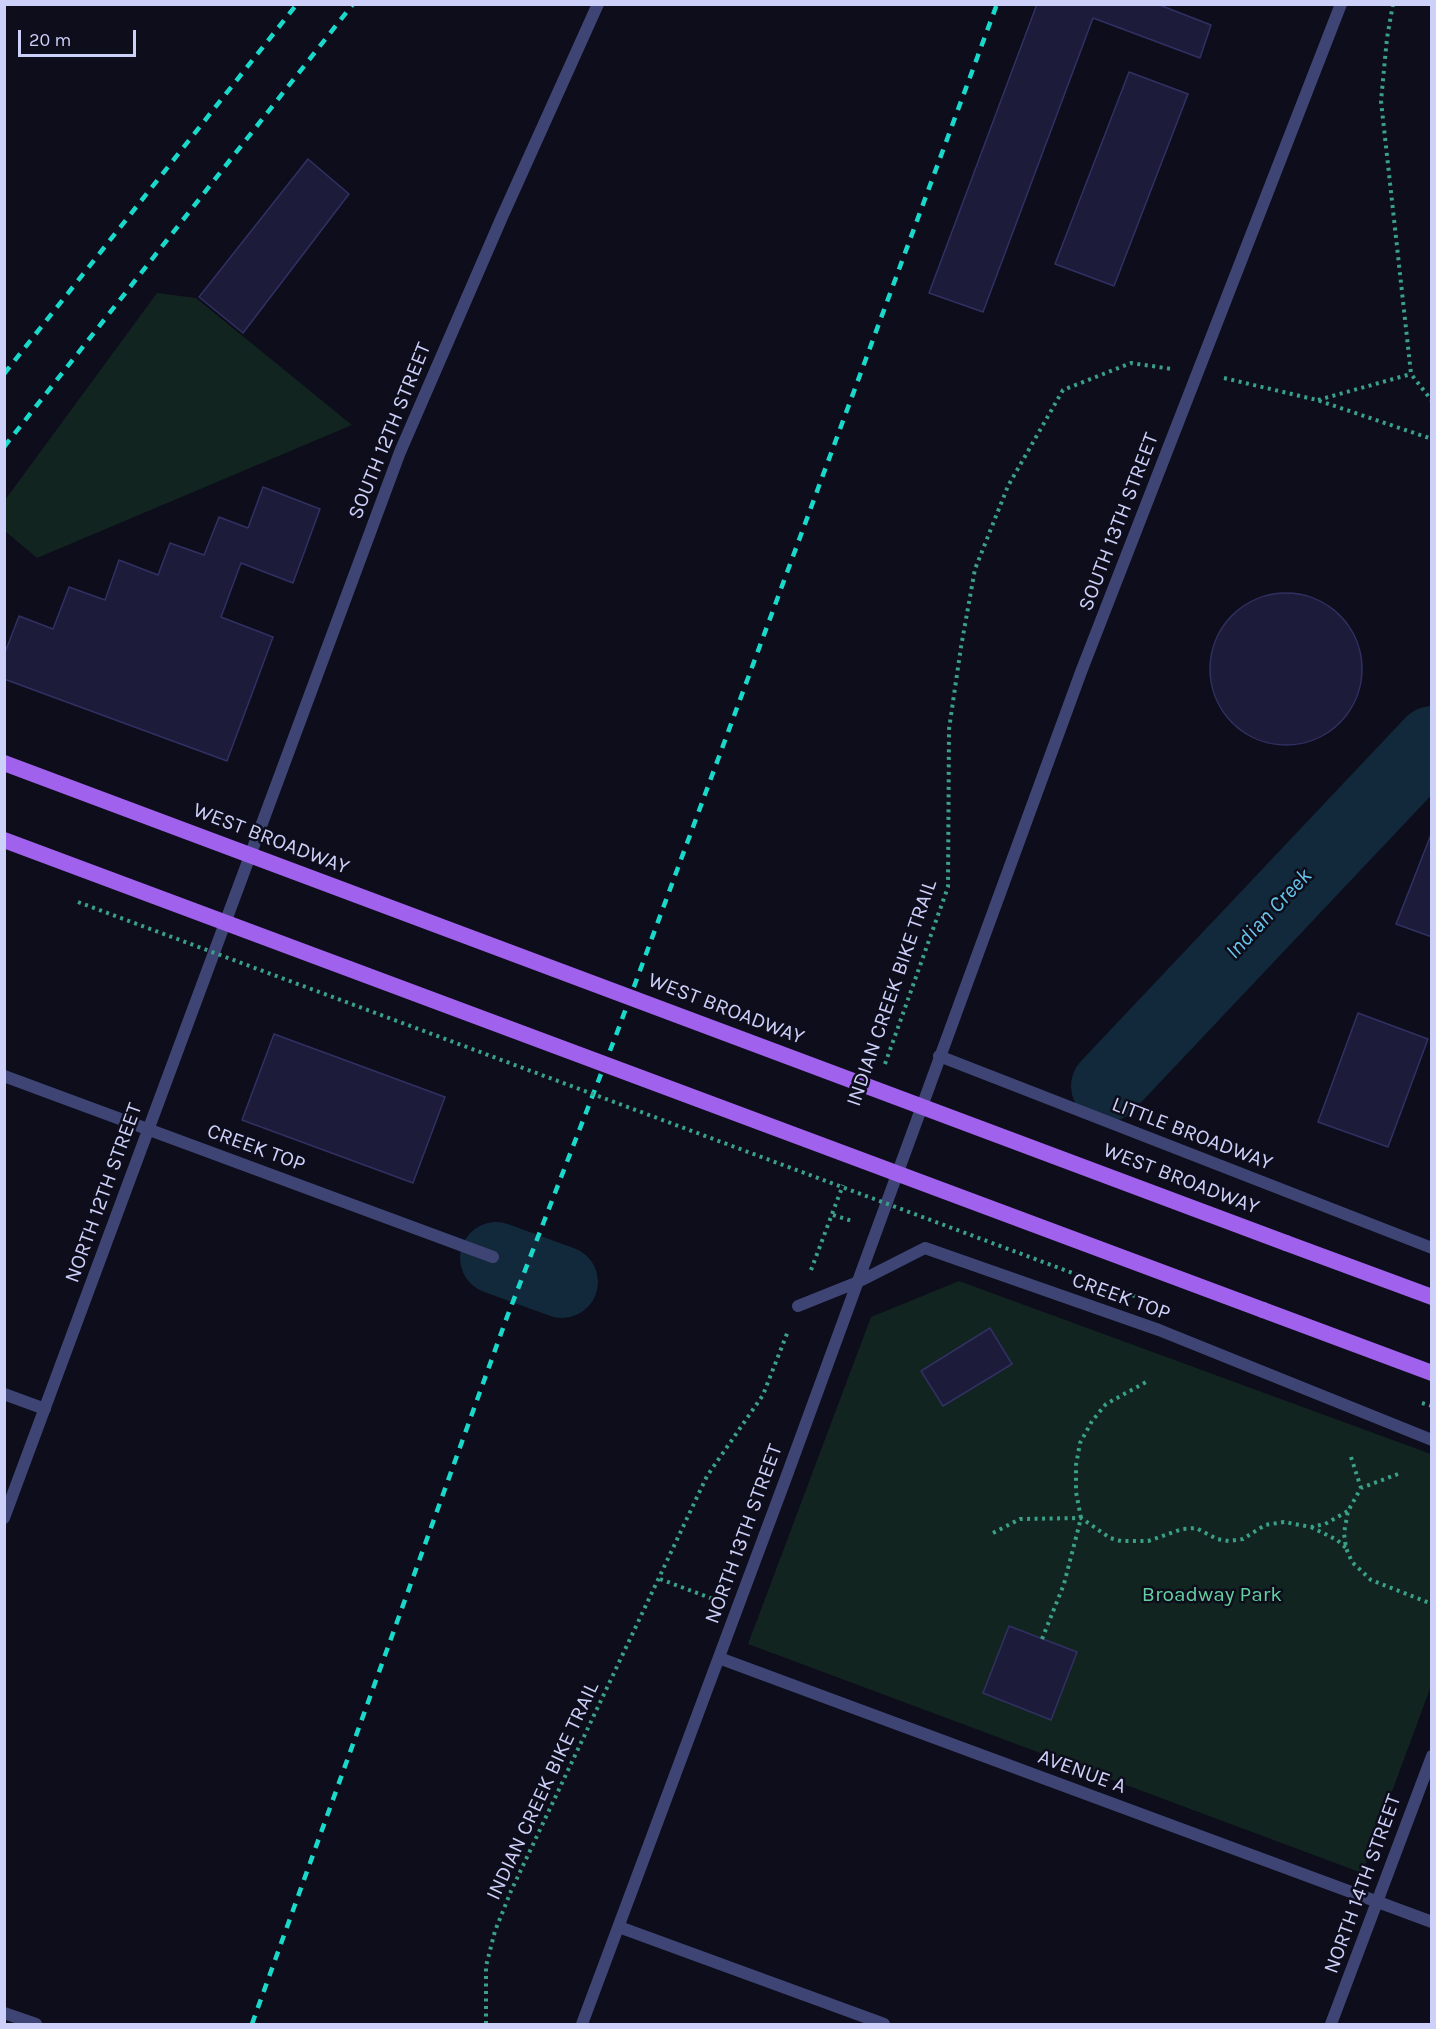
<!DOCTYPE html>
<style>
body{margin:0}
#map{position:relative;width:1436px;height:2029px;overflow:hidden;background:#0d0d1b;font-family:Karla,sans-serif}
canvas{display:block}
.frame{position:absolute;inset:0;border:6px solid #cdd0f9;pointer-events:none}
.scale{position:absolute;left:18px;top:30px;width:118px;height:27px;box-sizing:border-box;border:3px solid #cdd0f9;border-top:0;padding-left:8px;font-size:18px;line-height:21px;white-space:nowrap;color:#cdd0f9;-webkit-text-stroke:4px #0d0d1b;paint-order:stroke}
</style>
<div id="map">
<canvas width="1436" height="2029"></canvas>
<div class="frame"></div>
<div class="scale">20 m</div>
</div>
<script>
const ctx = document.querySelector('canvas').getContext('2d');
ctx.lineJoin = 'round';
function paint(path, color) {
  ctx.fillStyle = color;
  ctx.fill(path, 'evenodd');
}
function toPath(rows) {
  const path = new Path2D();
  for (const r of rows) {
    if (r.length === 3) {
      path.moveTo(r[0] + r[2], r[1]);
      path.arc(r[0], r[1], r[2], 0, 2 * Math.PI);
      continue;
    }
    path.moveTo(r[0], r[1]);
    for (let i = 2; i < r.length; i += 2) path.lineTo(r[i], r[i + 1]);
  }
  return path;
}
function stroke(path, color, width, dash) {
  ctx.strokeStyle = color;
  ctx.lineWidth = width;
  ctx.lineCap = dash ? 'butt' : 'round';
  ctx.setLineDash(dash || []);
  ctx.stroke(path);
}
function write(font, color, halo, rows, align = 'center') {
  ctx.font = font + ' Karla,sans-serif';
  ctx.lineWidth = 5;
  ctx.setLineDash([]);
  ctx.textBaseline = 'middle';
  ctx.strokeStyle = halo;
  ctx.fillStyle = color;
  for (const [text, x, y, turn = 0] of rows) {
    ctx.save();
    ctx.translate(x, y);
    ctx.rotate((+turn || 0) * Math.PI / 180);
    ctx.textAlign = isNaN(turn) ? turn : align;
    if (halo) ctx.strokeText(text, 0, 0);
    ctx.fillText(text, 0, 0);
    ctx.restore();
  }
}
const green = toPath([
 [157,293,196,298,352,425,37,558,5,531,5,500],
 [959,1281,1431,1454,1431,1686,1362,1873,748,1644,871,1317]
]);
const river = toPath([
 [1107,1086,1432,742],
 [496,1258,562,1282]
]);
const building = toPath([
 [1037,4,1157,4,1211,25,1200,58,1093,18,983,312,929,293,1037,4],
 [1129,72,1188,94,1114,286,1055,264,1129,72],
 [308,159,349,194,243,333,199,297,308,159],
 [263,487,320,509,293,583,241,563,221,617,273,637,227,761,4,679,4,655,19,616,53,629,69,587,105,600,119,560,158,575,170,543,204,555,219,517,248,528,263,487],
 [1286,669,76],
 [1432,832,1432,937,1396,924,1432,832],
 [1358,1013,1428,1039,1388,1147,1318,1122,1358,1013],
 [274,1034,445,1097,413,1183,242,1120,274,1034],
 [990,1328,1012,1364,943,1406,921,1371,990,1328],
 [1009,1626,1077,1652,1051,1720,983,1693,1009,1626]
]);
const path = toPath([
 [1393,4,1387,38,1381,101,1411,374,1432,401],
 [1224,378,1317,400,1432,439],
 [1318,400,1411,374],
 [885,1064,948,887,949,729,961,647,975,569,1008,486,1063,390,1131,363,1172,369],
 [833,1215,852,1221],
 [811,1270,843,1185],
 [1422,1403,1432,1406],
 [1351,1457,1361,1488],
 [1398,1474,1361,1488,1348,1511,1344,1533,1346,1548,1352,1562,1371,1580,1432,1604],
 [1311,1527,1337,1540,1346,1548],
 [993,1533,1020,1519,1081,1518,1110,1538,1121,1541,1148,1541,1182,1529,1196,1528,1217,1539,1229,1541,1243,1539,1265,1525,1284,1522,1311,1527,1325,1524,1348,1511],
 [660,1579,713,1599],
 [1042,1639,1064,1584,1081,1518,1076,1492,1076,1465,1080,1443,1092,1421,1106,1404,1148,1381],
 [486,2024,486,1966,495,1931,511,1891,707,1476,763,1395,788,1331]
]);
const service = toPath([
 [619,1927,884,2024]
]);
const minor = toPath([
 [939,1056,1432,1248],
 [4,1076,493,1257],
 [798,1306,858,1282,925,1248,1159,1330,1432,1440],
 [4,1394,45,1409],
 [4,1518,400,452,502,217,598,4],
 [719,1658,1432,1922],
 [582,2024,787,1475,1081,672,1341,4],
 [1331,2024,1432,1756]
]);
const tertiary = toPath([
 [4,2013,36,2024]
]);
const primary = toPath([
 [1286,1243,1432,1297],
 [1263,1310,1432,1373]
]);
const rail = toPath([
 [4,374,297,4],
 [4,447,353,4],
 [252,2024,507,1317,618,1030,997,4]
]);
const pathBridge = toPath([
 [78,902,1153,1303]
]);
const primaryBridge = toPath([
 [4,763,1286,1243],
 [4,840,1263,1310]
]);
const streetNames = [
 ["SOUTH 12TH STREET",390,431,-68],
 ["SOUTH 13TH STREET",1119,522,-69],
 ["WEST BROADWAY",271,839,21],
 ["INDIAN CREEK BIKE TRAIL",892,993,-71],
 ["WEST BROADWAY",726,1009,21],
 ["LITTLE BROADWAY",1192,1134,21],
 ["CREEK TOP",256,1148,20],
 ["WEST BROADWAY",1181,1179,21],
 ["NORTH 12TH STREET",104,1193,-70],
 ["CREEK TOP",1121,1297,20],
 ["NORTH 13TH STREET",744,1534,-70],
 ["AVENUE A",1082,1772,20],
 ["INDIAN CREEK BIKE TRAIL",543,1791,-65],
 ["NORTH 14TH STREET",1363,1884,-70]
];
const parkNames = [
 ["Broadway Park",1212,1595]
];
const waterNames = [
 ["Indian Creek",1269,914,-47]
];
paint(green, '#112420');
stroke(river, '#12293b', 72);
paint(building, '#1c1c3a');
stroke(building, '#313063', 1.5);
stroke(path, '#3aa088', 4, [3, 4.5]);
stroke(service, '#3e4575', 12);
stroke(minor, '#3e4575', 12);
stroke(tertiary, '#3e4575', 12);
stroke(primary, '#a061ec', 16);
stroke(rail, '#1ad9cb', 4.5, [9, 8]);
stroke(pathBridge, '#3aa088', 4, [3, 4.5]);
stroke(primaryBridge, '#a061ec', 16);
write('21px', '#cdd0f9', '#0d0d1b', streetNames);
write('21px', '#63cfa1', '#0d0d1b', parkNames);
write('italic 22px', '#67c7ed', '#0d0d1b', waterNames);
</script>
